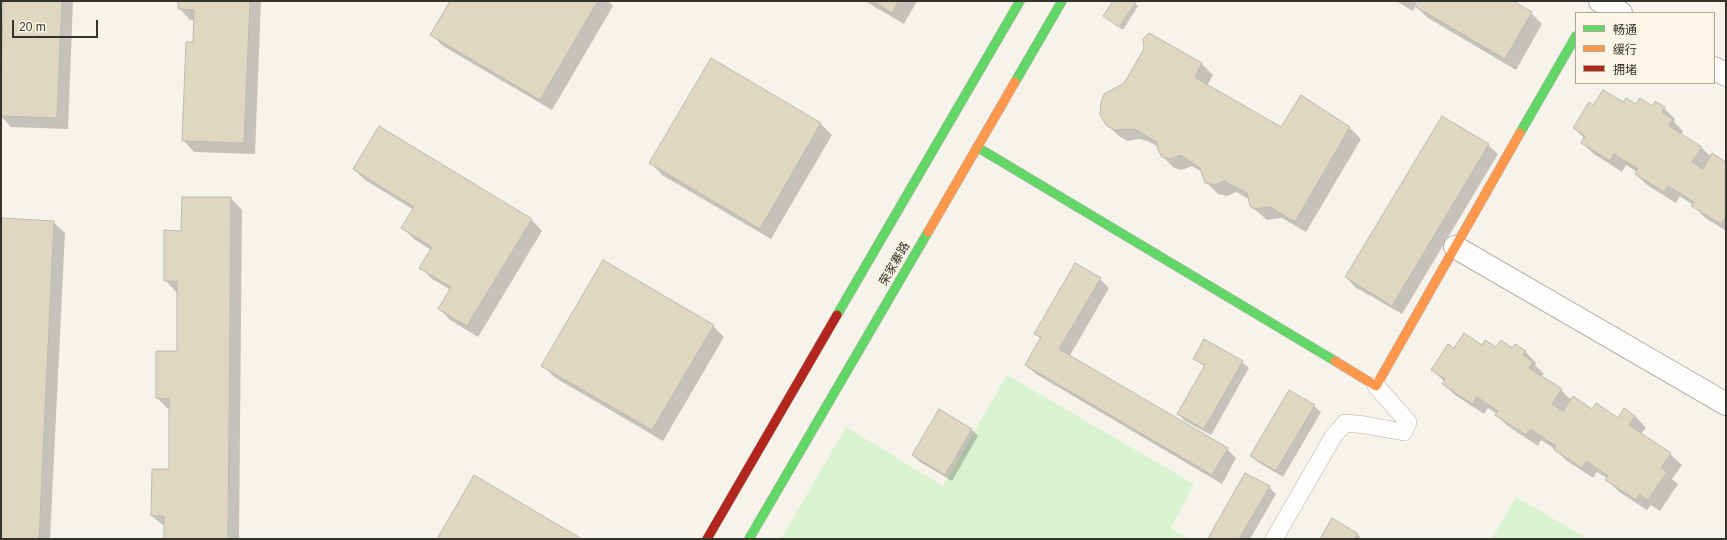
<!DOCTYPE html>
<meta charset="utf-8">
<style>
body{margin:0}
#map{position:relative;width:1727px;height:540px;overflow:hidden;background:#f6f3ea;font-family:Arial,"Noto Sans SC",sans-serif}
canvas{display:block}
.frame{position:absolute;inset:0;border:2px solid #35332d;pointer-events:none}
.legend{position:absolute;left:1575px;top:12px;width:140px;height:72px;box-sizing:border-box;background:#fbf5e5;border:1px solid #aca79b;margin:0;padding:5px 7px;list-style:none;font-size:12px;color:#35332d}
.legend li{display:flex;align-items:center;gap:8px;height:20px}
.legend b{width:20px;border:1px solid #aca79b}
.scale{position:absolute;left:12px;top:20px;width:86px;height:18px;box-sizing:border-box;border:2px solid #35332d;border-top:0;padding-left:5px;font-size:12px;line-height:14px;white-space:nowrap;color:#35332d;-webkit-text-stroke:3px #fbf5e5;paint-order:stroke}
</style>
<div id="map">
<canvas width="1727" height="540"></canvas>
<div class="frame"></div>
<ul class="legend">
<li><b style="height:5px;background:#63d668"></b>畅通</li>
<li><b style="height:5px;background:#ff974d"></b>缓行</li>
<li><b style="height:5px;background:#b3261e"></b>拥堵</li>
</ul>
<div class="scale">20 m</div>
</div>
<script>
const ctx = document.querySelector('canvas').getContext('2d');
ctx.lineJoin = 'round';
function paint(path, color) {
  ctx.fillStyle = color;
  ctx.fill(path, 'evenodd');
}
function toPath(rows) {
  const path = new Path2D();
  for (const r of rows) {
    path.moveTo(r[0], r[1]);
    for (let i = 2; i < r.length; i += 2) path.lineTo(r[i], r[i + 1]);
  }
  return path;
}
function stroke(path, color, width, dash) {
  ctx.strokeStyle = color;
  ctx.lineWidth = width;
  ctx.lineCap = dash ? 'butt' : 'round';
  ctx.setLineDash(dash || []);
  ctx.stroke(path);
}
function write(font, color, halo, rows, align = 'center') {
  ctx.font = font + ' Arial,"Noto Sans SC",sans-serif';
  ctx.lineWidth = 3.5;
  ctx.setLineDash([]);
  ctx.textBaseline = 'middle';
  ctx.strokeStyle = halo;
  ctx.fillStyle = color;
  for (const [text, x, y, turn = 0] of rows) {
    ctx.save();
    ctx.translate(x, y);
    ctx.rotate((+turn || 0) * Math.PI / 180);
    ctx.textAlign = isNaN(turn) ? turn : align;
    if (halo) ctx.strokeText(text, 0, 0);
    ctx.fillText(text, 0, 0);
    ctx.restore();
  }
}
const green = toPath([
 [1007,375,1194,484,1171,528,1189,539,781,539,846,427,943,486],
 [1516,497,1588,539,1492,539]
]);
const shadow = toPath([
 [4,1,73,1,68,129,11,127,1,116],
 [179,1,261,1,255,154,194,152,183,140,194,43,195,20,190,20,179,8],
 [451,1,608,1,613,6,552,110,443,46,431,34],
 [865,1,917,1,904,24],
 [1115,1,1132,1,1138,6,1123,30,1104,16],
 [1396,1,1418,1,1413,11],
 [1421,1,1512,1,1531,13,1542,24,1516,70,1428,18,1417,7],
 [1151,34,1202,64,1213,75,1207,86,1281,128,1349,127,1361,139,1306,232,1282,218,1267,220,1251,206,1249,199,1236,192,1227,196,1218,194,1206,182,1203,173,1192,166,1182,170,1174,168,1162,156,1158,147,1148,141,1139,139,1127,141,1119,136,1107,125,1125,84,1145,49],
 [712,59,821,124,832,135,771,239,662,175,651,163],
 [1623,104,1664,108,1675,119,1674,122,1683,131,1681,135,1701,147,1711,157,1726,163,1726,231,1704,217,1693,205,1680,196,1676,203,1647,185,1636,174,1637,172,1626,165,1622,172,1594,154,1582,143,1585,139,1574,128,1594,107],
 [1488,145,1498,154,1402,314,1355,287,1346,277],
 [354,169,531,219,542,231,478,337,450,320,439,308,451,290,432,279,421,267,431,250,414,239,403,228,414,210,365,180],
 [231,198,242,210,239,539,165,539,165,527,152,516,170,470,170,409,168,409,157,398,178,352,178,292,176,292,165,280,182,232],
 [1,219,53,222,65,233,50,539,1,539],
 [1100,279,1109,288,1069,357,1227,449,1236,458,1222,484,1036,374,1026,365,1041,339,1035,333],
 [713,326,724,337,663,441,554,377,543,365],
 [1482,347,1525,351,1536,363,1535,365,1544,374,1541,377,1561,390,1571,400,1593,410,1618,419,1635,416,1646,428,1641,434,1670,454,1682,465,1672,479,1678,484,1660,511,1651,505,1647,510,1618,491,1607,478,1597,472,1593,478,1566,460,1555,449,1541,440,1538,446,1508,426,1496,415,1497,414,1488,408,1484,414,1455,395,1443,384,1445,382,1432,370,1454,349],
 [1194,358,1242,362,1249,368,1211,435,1185,421,1178,414,1205,367],
 [1314,406,1321,412,1283,477,1258,462,1251,456],
 [939,410,972,430,978,436,952,481,920,462,913,455],
 [1269,487,1276,494,1250,539,1211,539],
 [1333,520,1358,535,1362,539,1321,539]
]);
const building = toPath([
 [3,1,62,1,57,118,1,116,3,1],
 [178,1,250,1,244,143,182,141,186,42,193,42,194,10,178,9,178,1],
 [450,1,598,1,540,100,430,35,450,1],
 [872,1,899,1,892,13,872,1],
 [1113,1,1136,2,1119,27,1103,16,1113,1],
 [1420,1,1513,1,1532,12,1505,59,1416,7,1420,1],
 [1149,33,1202,63,1195,77,1196,78,1281,127,1301,95,1350,127,1295,222,1270,207,1254,209,1250,206,1247,193,1224,181,1215,185,1205,183,1200,168,1180,155,1171,159,1162,157,1158,150,1157,142,1136,130,1127,129,1115,130,1106,125,1100,115,1101,103,1104,94,1124,83,1144,49,1143,39,1149,33],
 [711,58,821,123,760,229,649,163,711,58],
 [1603,90,1623,102,1626,98,1636,104,1640,98,1653,106,1655,101,1665,107,1662,112,1673,119,1669,126,1702,147,1692,162,1703,169,1712,153,1726,162,1726,216,1721,224,1691,206,1694,202,1668,186,1664,192,1635,174,1638,169,1614,154,1610,161,1581,143,1585,136,1573,128,1589,102,1593,105,1603,90],
 [1442,116,1489,144,1392,306,1345,277,1442,116],
 [379,126,532,219,467,326,438,309,451,287,419,268,432,247,401,228,414,207,353,169,379,126],
 [182,197,231,197,228,539,164,539,164,516,151,516,152,469,169,469,169,399,156,398,156,351,177,351,177,281,164,281,164,230,181,231,182,197],
 [1,218,54,221,39,539,1,539,1,218],
 [603,260,714,325,652,430,541,366,603,260],
 [1075,263,1101,278,1059,349,1228,448,1212,475,1025,365,1041,337,1034,334,1075,263],
 [1464,333,1482,345,1485,340,1496,347,1501,340,1512,348,1515,344,1526,351,1523,355,1533,362,1529,368,1562,389,1552,404,1563,411,1573,396,1592,409,1596,403,1618,418,1624,408,1635,416,1629,425,1671,453,1661,468,1667,472,1648,500,1639,494,1636,500,1605,480,1608,476,1586,461,1582,468,1553,449,1556,446,1530,429,1526,435,1495,415,1498,411,1477,397,1472,404,1442,384,1445,379,1431,370,1448,344,1454,348,1464,333],
 [1204,339,1243,361,1204,429,1177,414,1205,365,1193,359,1204,339],
 [1289,390,1315,405,1276,471,1250,456,1289,390],
 [939,409,972,429,945,475,912,455,939,409],
 [1245,473,1270,486,1239,539,1210,539,1208,538,1245,473],
 [474,475,582,539,437,539,474,475],
 [1332,518,1358,534,1355,539,1320,539,1332,518]
]);
const lane = toPath([
 [1274,539,1333,437,1345,423,1365,425,1404,432,1408,422,1376,386]
]);
const street = toPath([
 [1600,1,1621,13],
 [1714,68,1726,75],
 [1455,247,1726,404]
]);
const fast = toPath([
 [1015,82,1062,1],
 [1520,133,1576,36],
 [977,147,1335,361],
 [837,315,1020,1],
 [749,539,928,232]
]);
const slow = toPath([
 [928,232,1015,82],
 [1335,361,1376,386,1520,133]
]);
const jam = toPath([
 [707,539,837,315]
]);
const streetNames = [
 ["荣家寨路",895,264,-60]
];
paint(green, '#d9f2d0');
paint(shadow, '#0003');
paint(building, '#dfd7c0');
stroke(building, '#bcb9b2', 1);
stroke(lane, '#b3b1aa', 18);
stroke(street, '#b3b1aa', 24);
stroke(fast, '#b3b1aa', 10);
stroke(slow, '#b3b1aa', 10);
stroke(jam, '#b3b1aa', 10);
stroke(lane, '#fefdfc', 17);
stroke(street, '#fefdfc', 22);
stroke(fast, '#63d668', 9);
stroke(slow, '#ff974d', 9);
stroke(jam, '#b3261e', 9);
write('12px', '#35332d', '#fbf5e5', streetNames);
</script>
